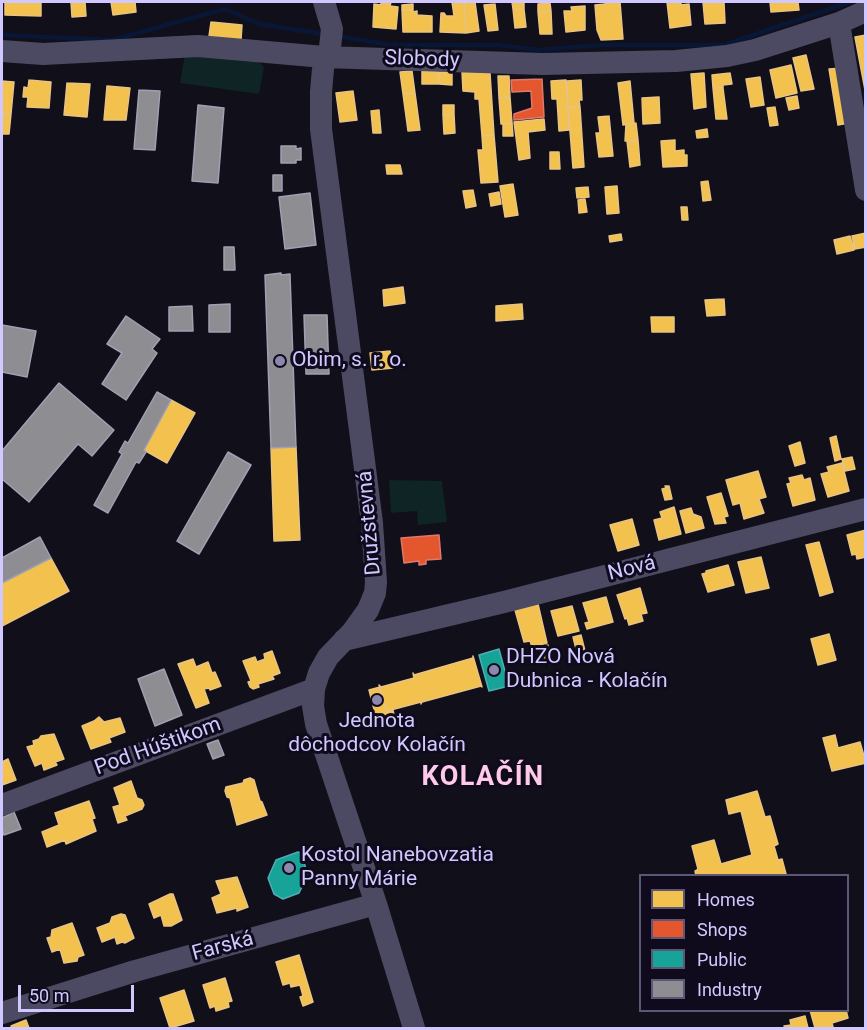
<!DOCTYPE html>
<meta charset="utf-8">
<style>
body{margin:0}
#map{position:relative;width:867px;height:1030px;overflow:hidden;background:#110f19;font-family:Roboto,sans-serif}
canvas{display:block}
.frame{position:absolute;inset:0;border:3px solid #d0c8ff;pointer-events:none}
.legend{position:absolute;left:639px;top:874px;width:210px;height:138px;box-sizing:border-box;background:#0f0b1d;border:2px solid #5c5777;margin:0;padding:8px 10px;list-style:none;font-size:18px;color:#d0c8ff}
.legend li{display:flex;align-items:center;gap:12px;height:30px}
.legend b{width:30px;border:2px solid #5c5777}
.scale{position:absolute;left:18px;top:985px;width:116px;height:27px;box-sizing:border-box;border:3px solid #d0c8ff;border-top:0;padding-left:8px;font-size:18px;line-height:21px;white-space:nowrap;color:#d0c8ff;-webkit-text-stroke:4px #0f0b1d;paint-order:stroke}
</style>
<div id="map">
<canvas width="867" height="1030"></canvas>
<div class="frame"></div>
<ul class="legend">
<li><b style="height:16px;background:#f2c14e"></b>Homes</li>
<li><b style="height:16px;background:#e4572e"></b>Shops</li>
<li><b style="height:16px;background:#17a398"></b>Public</li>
<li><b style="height:16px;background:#8d8d92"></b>Industry</li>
</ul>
<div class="scale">50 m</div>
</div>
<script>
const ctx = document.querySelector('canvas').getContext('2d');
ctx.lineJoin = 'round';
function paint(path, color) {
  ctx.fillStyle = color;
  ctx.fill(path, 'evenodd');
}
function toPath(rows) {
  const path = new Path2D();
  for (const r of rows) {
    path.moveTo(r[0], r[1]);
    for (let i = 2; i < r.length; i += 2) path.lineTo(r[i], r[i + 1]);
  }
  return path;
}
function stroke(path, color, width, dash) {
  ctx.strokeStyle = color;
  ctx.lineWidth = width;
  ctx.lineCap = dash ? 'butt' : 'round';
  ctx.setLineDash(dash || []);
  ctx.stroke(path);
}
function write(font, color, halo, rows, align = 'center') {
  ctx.font = font + ' Roboto,sans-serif';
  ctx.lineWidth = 6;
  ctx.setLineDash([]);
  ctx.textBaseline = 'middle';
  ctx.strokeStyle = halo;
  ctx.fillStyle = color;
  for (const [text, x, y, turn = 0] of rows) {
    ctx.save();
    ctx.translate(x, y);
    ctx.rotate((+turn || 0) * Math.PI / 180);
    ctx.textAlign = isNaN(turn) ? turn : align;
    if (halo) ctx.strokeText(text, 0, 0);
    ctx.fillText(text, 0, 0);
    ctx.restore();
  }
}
const green = toPath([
 [185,54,257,60,264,67,259,94,180,83],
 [389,480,442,481,447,522,418,525,417,511,391,513]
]);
const homes = toPath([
 [5,2,41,3,41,16,5,15,5,2],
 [71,2,85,2,86,16,72,17,71,2],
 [111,2,135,2,136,12,113,15,111,2],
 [381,2,391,2,390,6,398,7,396,29,373,27,374,4,381,5,381,2],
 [452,2,464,2,466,33,440,32,441,13,444,13,446,16,454,16,452,2],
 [464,2,475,2,479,31,466,33,464,2],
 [512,2,524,2,524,9,513,9,512,2],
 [605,2,620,2,623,39,601,40,597,30,595,5,605,4,605,2],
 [667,2,681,2,681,5,689,4,691,25,670,28,667,2],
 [703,2,724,2,725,23,705,24,703,2],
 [770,2,798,2,799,10,771,12,770,2],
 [550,3,551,11,538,12,538,4,550,3],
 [413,4,413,10,402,10,402,5,413,4],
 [495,4,498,30,488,31,484,5,495,4],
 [585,6,585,30,566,32,564,11,572,11,571,7,585,6],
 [513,9,524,9,526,27,515,28,513,9],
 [402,10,413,10,413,12,417,11,417,15,432,16,432,32,403,32,402,10],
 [551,11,552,34,540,34,538,12,551,11],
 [211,22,242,25,241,40,209,36,211,22],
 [866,35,866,90,865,90,855,37,866,35],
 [806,55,814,89,801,91,793,58,806,55],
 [791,65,797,93,776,98,770,70,791,65],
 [842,68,849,123,838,125,829,69,842,68],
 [412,71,415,93,403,94,400,72,412,71],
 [422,71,439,72,439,84,422,84,422,71],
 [439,72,452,72,452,85,439,84,439,72],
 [462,72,490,73,494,135,482,136,479,99,475,99,475,92,463,91,462,72],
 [704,73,706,107,694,109,691,74,704,73],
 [730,73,732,84,723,85,723,88,713,88,712,75,730,73],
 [498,76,509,76,510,97,499,98,498,76],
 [760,77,764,105,751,107,746,79,760,77],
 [29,80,51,82,49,108,27,107,28,97,23,97,24,87,28,88,29,80],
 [566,80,569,130,559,131,557,99,552,99,551,81,566,80],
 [581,80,582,100,579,100,580,107,568,107,567,81,581,80],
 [2,81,14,82,11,114,2,113,2,81],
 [630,81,634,123,623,125,618,83,630,81],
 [67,83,90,84,87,117,64,115,67,83],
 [107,86,130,88,126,120,104,120,107,86],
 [713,88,723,88,727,119,716,119,713,88],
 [353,91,357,120,340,122,336,93,353,91],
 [415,93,420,130,408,131,403,94,415,93],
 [797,96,799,108,789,110,786,98,797,96],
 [510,97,512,123,501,124,499,98,510,97],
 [659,97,660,123,643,124,642,98,659,97],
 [443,105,454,105,454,114,443,115,443,105],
 [568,107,580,107,584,167,573,168,568,107],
 [775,107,778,125,770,126,767,108,775,107],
 [379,110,381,133,373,133,371,111,379,110],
 [2,113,11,114,9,134,2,134,2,113],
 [454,114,455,133,444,134,443,115,454,114],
 [609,116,613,156,599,157,596,133,600,133,598,117,609,116],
 [544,119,545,130,528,132,530,158,519,160,514,122,544,119],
 [512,123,513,136,503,136,503,124,512,123],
 [636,123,638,140,625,141,626,124,636,123],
 [707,129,708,137,697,138,696,131,707,129],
 [494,135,498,182,481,183,478,150,483,150,482,136,494,135],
 [638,140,640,165,630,167,627,141,638,140],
 [675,140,675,151,684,150,684,155,687,155,687,166,663,167,661,141,675,140],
 [550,152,559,152,560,169,550,169,550,152],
 [386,165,400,165,402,174,387,174,386,165],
 [708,181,711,200,703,201,701,182,708,181],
 [513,184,518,215,505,217,500,186,513,184],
 [617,186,619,213,607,214,605,187,617,186],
 [588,187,589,197,577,198,576,188,588,187],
 [473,190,476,206,466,208,463,191,473,190],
 [499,192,501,204,491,206,489,194,499,192],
 [585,199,587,212,579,213,578,200,585,199],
 [681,207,687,207,688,220,682,220,681,207],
 [866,233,866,247,855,249,852,236,866,233],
 [621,234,622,240,610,242,609,236,621,234],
 [850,236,854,250,837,254,834,240,850,236],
 [403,287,405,303,384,306,383,290,403,287],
 [724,299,725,315,707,316,705,300,724,299],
 [522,304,523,319,496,321,496,306,522,304],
 [651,317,674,317,674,332,652,332,651,317],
 [390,351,393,368,372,370,370,353,390,351],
 [171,400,195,413,167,463,144,450,171,400],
 [836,436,841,459,835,461,830,438,836,436],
 [800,442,805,463,795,466,789,446,800,442],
 [296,447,300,540,274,541,271,448,296,447],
 [852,457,855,469,845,471,842,459,852,457],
 [842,463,849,491,828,497,821,474,829,472,827,467,842,463],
 [758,471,766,497,759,499,764,513,744,519,740,503,733,505,726,480,758,471],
 [802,475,804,480,810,478,815,500,793,506,787,484,791,483,789,478,802,475],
 [665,486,669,486,672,499,665,500,662,489,666,488,665,486],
 [721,493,728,516,724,517,726,523,715,524,707,497,721,493],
 [674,507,681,534,659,540,654,520,662,518,660,512,674,507],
 [691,508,693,514,701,517,704,528,686,533,680,511,691,508],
 [632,519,639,545,618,551,610,525,632,519],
 [866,530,866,557,857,559,856,554,852,555,847,535,866,530],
 [819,542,833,592,820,596,806,545,819,542],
 [761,557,769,588,746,593,738,562,761,557],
 [51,558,69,591,2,626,2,583,51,558],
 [728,565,734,585,708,592,702,574,706,573,706,571,728,565],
 [640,588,647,613,641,614,643,621,629,625,627,618,625,619,617,595,640,588],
 [606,597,613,622,587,629,585,623,589,622,583,603,606,597],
 [538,604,547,643,532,647,530,641,524,642,515,610,538,604],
 [572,606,579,631,558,636,551,611,572,606],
 [829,634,836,660,818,665,811,639,829,634],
 [581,635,585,651,577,653,573,637,581,635],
 [548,645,552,663,544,665,540,647,548,645],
 [272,651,280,673,272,676,274,679,258,684,259,687,253,689,250,687,248,682,251,681,243,661,255,657,257,662,265,659,264,654,272,651],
 [473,656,482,687,481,686,422,702,421,704,421,702,387,711,387,714,379,685,381,687,414,678,413,673,414,675,473,658,473,656],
 [193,659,196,667,208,662,212,673,215,672,221,686,210,690,209,688,204,689,209,703,196,708,178,664,193,659],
 [380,687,387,714,387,711,393,710,394,715,377,721,369,690,380,687],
 [99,717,104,722,120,718,125,732,109,738,111,742,91,749,82,726,94,721,99,717],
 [54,734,64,759,55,762,57,765,44,770,42,763,35,766,27,747,34,745,33,741,39,739,41,736,54,734],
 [835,735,838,748,860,742,866,763,832,771,823,738,835,735],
 [8,759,16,780,2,785,2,762,8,759],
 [250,778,254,780,260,801,262,802,267,815,237,825,230,798,227,797,225,791,226,787,243,783,244,780,250,778],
 [131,781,137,798,142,800,144,805,142,809,125,816,127,820,118,823,113,807,120,805,114,788,131,781],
 [757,791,765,817,770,816,778,844,774,846,778,860,782,859,786,874,778,876,696,876,695,871,698,869,692,846,714,840,721,864,752,855,741,811,729,814,726,800,757,791],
 [89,801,95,818,92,819,96,831,66,844,65,840,47,847,42,832,59,825,55,813,89,801],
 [237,877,248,907,237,911,237,908,217,913,212,898,221,894,216,881,237,877],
 [170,894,173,894,182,920,171,926,164,926,161,915,154,918,149,904,170,894],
 [121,914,125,915,134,938,125,943,122,942,117,944,115,937,102,942,97,928,110,923,112,917,121,914],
 [72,923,84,955,78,957,77,961,64,963,60,949,52,952,47,938,51,937,52,930,72,923],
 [299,955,313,1002,303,1006,300,997,303,996,300,985,291,987,290,983,283,985,276,962,299,955],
 [225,978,232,1001,228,1002,229,1007,216,1011,215,1006,210,1008,203,985,225,978],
 [184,990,194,1021,170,1028,160,998,184,990],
 [810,1010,846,1010,848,1018,832,1023,833,1027,815,1028,810,1010],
 [805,1016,808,1028,785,1028,784,1026,791,1025,790,1020,805,1016],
 [26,1020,29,1028,12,1028,11,1026,26,1020]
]);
const shops = toPath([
 [542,79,544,117,514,120,514,114,532,108,531,91,512,92,511,80,542,79],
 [439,535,441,559,426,560,426,564,419,565,419,561,404,563,401,538,439,535]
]);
const public = toPath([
 [499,649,509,686,489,691,479,655,499,649],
 [298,852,301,853,308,875,299,893,283,899,274,894,268,878,276,860,298,852]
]);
const industry = toPath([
 [139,90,160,91,155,150,134,149,139,90],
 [198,105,224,108,218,183,192,181,198,105],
 [281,146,296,146,296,149,301,148,301,160,296,160,296,163,281,163,281,146],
 [273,175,282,175,282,191,273,191,273,175],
 [310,193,316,245,285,249,279,197,310,193],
 [224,247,234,247,235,270,224,270,224,247],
 [281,273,281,275,290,274,296,447,271,448,265,275,281,273],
 [230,304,230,332,209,332,209,305,230,304],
 [192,306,193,331,169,331,169,307,192,306],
 [304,315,327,315,329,374,306,374,304,315],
 [126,316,160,339,152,349,157,353,126,400,102,384,122,353,107,344,126,316],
 [2,325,36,331,27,377,2,372,2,325],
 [59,383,114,430,92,456,78,444,29,502,2,479,2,451,59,383],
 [157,392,171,400,144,450,146,452,139,463,136,462,108,513,94,505,122,454,119,452,125,441,128,443,157,392],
 [228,452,251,465,199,554,177,541,228,452],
 [40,537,51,558,2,583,2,558,40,537],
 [164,669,182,715,155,726,138,679,164,669],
 [218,740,224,755,213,759,207,744,218,740],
 [14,812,21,829,4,835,2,828,2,818,14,812]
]);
const stream = toPath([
 [2,35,112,40,225,9,259,24,324,34],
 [338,36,391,45,498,45,540,50,600,45,724,45,850,2]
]);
const minor = toPath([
 [324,2,332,29,329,57],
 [839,23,866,190],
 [2,51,43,54,198,46,324,57,543,64,676,61,727,56,755,50,839,23,866,11],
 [324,57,321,92,321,129,372,523,376,582,375,593,368,610,353,631,328,657,319,673,314,689,313,706,316,724,376,904,414,1028],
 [344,640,504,602,866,509],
 [2,805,314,689],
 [2,1013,135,971,376,904]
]);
const markers = [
 [280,361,6,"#8d87ae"],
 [494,670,6,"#8d87ae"],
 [377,700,6,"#8d87ae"],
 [289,868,6,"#8d87ae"]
];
const streetNames = [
 ["Slobody",422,60,2],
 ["Družstevná",370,523,-95],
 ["Nová",632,569,-14],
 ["Pod Húštikom",158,747,-20],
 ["Farská",223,947,-15]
];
const poiNames = [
 ["Obim, s. r. o.",292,361],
 ["DHZO Nová",506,658],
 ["Dubnica - Kolačín",506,682],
 ["Jednota",377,722,"center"],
 ["dôchodcov Kolačín",377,746,"center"],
 ["Kostol Nanebovzatia",301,856],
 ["Panny Márie",301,880]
];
const districtNames = [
 ["KOLAČÍN",483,778]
];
paint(green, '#0e2425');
paint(homes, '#f2c14e');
stroke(homes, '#e8c383', 1.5);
paint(shops, '#e4572e');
stroke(shops, '#de796d', 1.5);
paint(public, '#17a398');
stroke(public, '#4eaeb7', 1.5);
paint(industry, '#8d8d92');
stroke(industry, '#a19fb3', 1.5);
stroke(stream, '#091737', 4.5);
stroke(minor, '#4c4a62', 22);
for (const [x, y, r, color] of markers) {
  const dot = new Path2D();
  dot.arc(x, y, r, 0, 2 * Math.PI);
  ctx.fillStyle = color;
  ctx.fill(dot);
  stroke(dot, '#0f0b1d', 2);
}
write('21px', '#d0c8ff', '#0f0b1d', streetNames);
write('21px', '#d0c8ff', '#0f0b1d', poiNames, 'left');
ctx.letterSpacing = '1.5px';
write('bold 27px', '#ffcaea', '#0f0b1d', districtNames);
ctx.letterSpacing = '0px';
</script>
